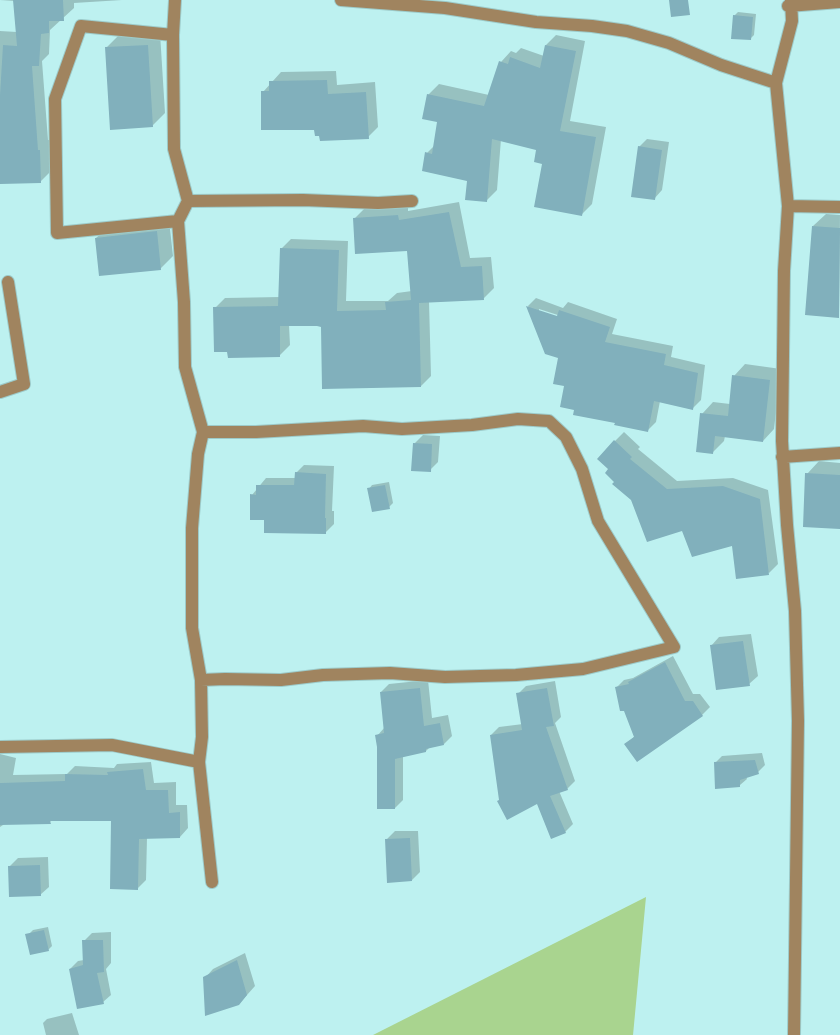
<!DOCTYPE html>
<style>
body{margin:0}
canvas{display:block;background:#bdf1f0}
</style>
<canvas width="840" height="1035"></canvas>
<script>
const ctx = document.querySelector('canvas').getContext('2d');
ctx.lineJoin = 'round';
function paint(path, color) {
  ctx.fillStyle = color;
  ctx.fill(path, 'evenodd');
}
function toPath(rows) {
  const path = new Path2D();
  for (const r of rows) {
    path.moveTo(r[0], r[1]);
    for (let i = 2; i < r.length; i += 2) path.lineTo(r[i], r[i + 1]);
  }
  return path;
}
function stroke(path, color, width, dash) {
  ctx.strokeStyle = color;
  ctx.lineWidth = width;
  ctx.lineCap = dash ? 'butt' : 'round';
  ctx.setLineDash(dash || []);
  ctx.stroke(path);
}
const green = toPath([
 [646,897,633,1035,373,1035]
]);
const shadow = toPath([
 [0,0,122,0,74,3,74,8,50,30,49,54,42,61,48,140,50,140,51,171,40,182,0,182,0,31,17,32,15,1],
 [738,12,756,14,754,35,750,39,734,16],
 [160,33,165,113,152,126,106,48,119,35],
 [556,35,585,41,570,121,606,127,592,204,582,214,544,163,538,149,501,139,497,190,487,200,468,180,427,153,435,145,438,121,428,95,439,84,489,95,501,62,511,51,516,53,521,48,544,56,546,45],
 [336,71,337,85,375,82,378,127,368,137,263,92,281,72],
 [647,139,669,142,662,190,654,199,639,147],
 [459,202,470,258,491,257,494,288,484,298,429,301,431,376,421,386,322,326,289,325,290,345,280,355,215,308,225,298,280,297,281,249,291,239,348,241,346,301,388,301,397,293,412,291,409,249,355,218,365,208,408,206,408,211],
 [826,214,840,215,839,316,813,226],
 [169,220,173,256,160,269,96,238,109,226],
 [536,298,563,308,568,302,617,319,612,334,673,346,671,357,705,365,701,400,693,408,660,401,656,422,648,430,576,409,565,384,560,357,547,353,528,306],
 [539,309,564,317,563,320,539,312],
 [745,364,781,369,774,429,763,441,725,436,724,441,713,452,702,414,713,402,730,404,734,376],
 [624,432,640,447,638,449,677,481,733,478,768,490,778,564,769,573,733,544,683,529,632,499,616,481,610,469,615,441],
 [423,435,440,436,438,462,430,470,415,443],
 [819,461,840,463,840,527,807,474],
 [304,465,334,466,332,511,334,511,334,524,326,532,266,518,252,495,266,478,296,478,296,473],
 [389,482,393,503,389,507,369,489,372,485],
 [751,634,758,676,749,684,711,646,719,637],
 [673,656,693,694,700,694,710,707,702,715,637,760,626,744,635,736,616,688,624,680,633,678],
 [428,680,432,718,448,715,452,736,444,744,430,747,426,751,403,755,403,800,395,808,377,736,385,727,381,692,389,684],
 [555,681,561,717,555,723,575,781,567,789,559,791,573,824,565,832,537,802,500,799,491,735,499,727,523,724,518,694,526,686],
 [762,753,765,765,758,772,746,776,747,779,740,785,715,763,722,756],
 [0,754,16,758,13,775,67,774,75,766,114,768,117,764,151,762,154,783,176,782,176,805,187,805,188,828,180,837,147,838,146,880,138,888,113,819,53,819,50,822,6,823,0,827],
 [395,831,418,831,420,872,412,880,386,840],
 [48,857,49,887,40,895,10,866,18,858],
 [48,927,52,946,48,950,29,934,33,930],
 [111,932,111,963,106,969,111,995,103,1002,70,969,78,961,84,960,84,941,92,933],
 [245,953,255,986,239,1004,205,978,213,969],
 [72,1013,79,1035,46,1035,43,1023,47,1019]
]);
const building = toPath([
 [13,0,63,0,64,21,49,21,49,33,41,34,39,66,32,66,38,150,40,150,41,183,0,184,0,95,3,45,17,46],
 [669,0,688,0,690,15,671,17],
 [733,15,753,17,751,40,731,39],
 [148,45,153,127,110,130,105,47],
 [545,45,576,51,560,131,596,137,582,216,534,207,542,164,534,162,536,150,492,139,487,202,465,200,467,181,422,171,425,152,432,154,437,122,422,119,427,94,484,106,499,61,508,64,510,57,540,68],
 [327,80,328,94,366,92,369,139,320,141,319,136,315,136,314,130,261,130,261,91,269,91,269,81],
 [638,146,662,150,655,200,631,197],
 [449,212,461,267,482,266,484,300,419,303,421,387,322,389,321,327,317,326,280,326,280,357,228,358,227,352,214,352,213,307,278,306,280,248,339,250,337,311,386,310,385,302,411,300,407,251,355,254,353,218,398,215,399,220],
 [812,226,840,228,839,318,805,315],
 [157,231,161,270,99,276,95,238],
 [526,306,557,316,559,310,610,327,605,342,666,354,664,365,698,373,693,410,654,401,648,432,614,425,615,423,573,415,574,410,560,407,564,386,553,384,558,358,545,354],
 [732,375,770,380,763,442,715,436,713,454,696,452,700,413,728,416],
 [614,440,632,457,630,459,667,489,723,486,760,499,769,575,736,579,732,546,692,557,682,531,647,542,631,500,612,484,614,482,605,473,608,469,597,459],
 [413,443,432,444,431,472,411,471],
 [295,472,326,474,325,518,326,518,326,534,264,533,264,520,250,520,250,494,256,495,256,485,294,485],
 [805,473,840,475,840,529,803,527],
 [385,485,390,509,372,512,367,488],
 [743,641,750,686,716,690,710,645],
 [665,662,685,701,693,701,703,716,637,762,624,744,634,737,624,711,620,711,615,687,629,684,628,682],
 [420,688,424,726,440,723,444,745,426,749,426,752,395,759,395,809,377,809,377,747,375,735,384,733,380,692],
 [547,688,554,726,546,727,568,790,550,796,566,833,551,839,537,804,507,820,497,801,499,800,490,735,522,730,516,693],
 [755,760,759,774,740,780,740,787,715,789,714,762],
 [143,769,146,790,168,790,169,813,180,812,180,838,139,839,138,890,110,889,111,821,50,821,51,824,0,825,0,783,65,781,65,774,108,775,107,772],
 [410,838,412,881,387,883,385,839],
 [40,865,41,896,9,897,8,866],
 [44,930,49,951,30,955,25,934],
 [82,940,103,940,104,972,97,973,104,1004,77,1009,69,969,83,965],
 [237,960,247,995,239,1005,205,1016,203,977]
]);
const minor = toPath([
 [175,0,173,35,174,149,188,201,178,221,184,302,185,367,203,432,198,454,192,528,192,628,201,680,202,737,199,762,212,882],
 [341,0,445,8,536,22,592,26,627,31,669,43,721,65,776,83],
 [791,0,792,21,776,83,788,206,784,271,782,441,787,525,795,611,798,721,794,1035],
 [788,6,840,2],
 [173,35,81,26,55,99,57,233,178,221],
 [188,201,303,200,378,203,412,201],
 [788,206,840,207],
 [0,392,24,384,8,282],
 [782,457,840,453],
 [201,680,225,679,281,680,323,675,390,673,445,677,516,675,583,669,674,647,598,521,582,469,566,437,549,421,518,419,472,425,402,429,363,426,256,432,203,432],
 [0,747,112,745,199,762]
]);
paint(green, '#a9d48f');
paint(shadow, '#0003');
paint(building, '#81b0bc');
stroke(minor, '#9dcbca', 14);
stroke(minor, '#a0845f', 12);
</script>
